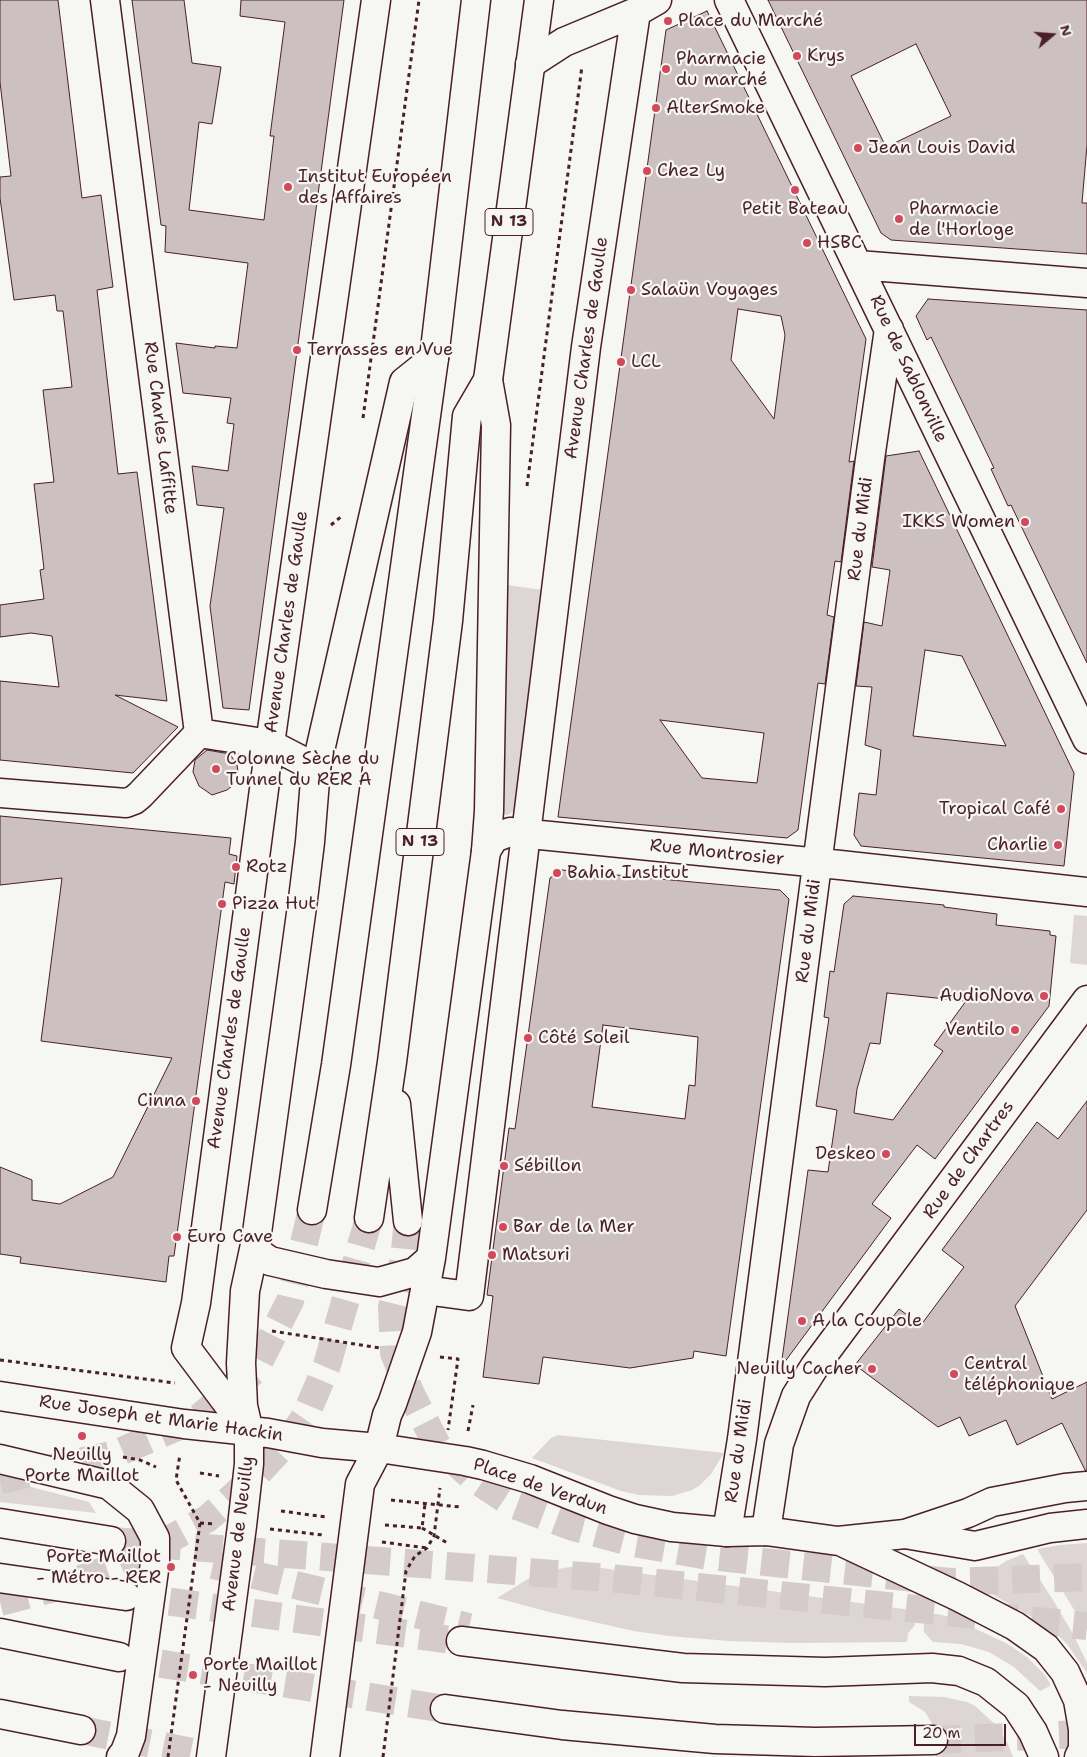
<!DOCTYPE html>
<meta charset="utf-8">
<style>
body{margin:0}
#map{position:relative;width:1087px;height:1757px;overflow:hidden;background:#f6f6f2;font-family:"Shantell Sans",sans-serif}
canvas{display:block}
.north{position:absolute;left:1027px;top:10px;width:50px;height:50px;-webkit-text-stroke:4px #f6f6f2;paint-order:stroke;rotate:72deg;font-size:14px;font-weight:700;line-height:20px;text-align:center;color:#4a1f2b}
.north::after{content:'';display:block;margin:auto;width:18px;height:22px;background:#4a1f2b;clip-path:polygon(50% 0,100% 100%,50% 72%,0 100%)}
.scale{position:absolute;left:914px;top:1724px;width:92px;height:22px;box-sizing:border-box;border:2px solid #4a1f2b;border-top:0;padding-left:6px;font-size:15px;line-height:18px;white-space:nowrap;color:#4a1f2b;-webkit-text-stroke:4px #f6f6f2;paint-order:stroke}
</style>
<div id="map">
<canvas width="1087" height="1757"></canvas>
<div class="north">N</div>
<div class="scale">20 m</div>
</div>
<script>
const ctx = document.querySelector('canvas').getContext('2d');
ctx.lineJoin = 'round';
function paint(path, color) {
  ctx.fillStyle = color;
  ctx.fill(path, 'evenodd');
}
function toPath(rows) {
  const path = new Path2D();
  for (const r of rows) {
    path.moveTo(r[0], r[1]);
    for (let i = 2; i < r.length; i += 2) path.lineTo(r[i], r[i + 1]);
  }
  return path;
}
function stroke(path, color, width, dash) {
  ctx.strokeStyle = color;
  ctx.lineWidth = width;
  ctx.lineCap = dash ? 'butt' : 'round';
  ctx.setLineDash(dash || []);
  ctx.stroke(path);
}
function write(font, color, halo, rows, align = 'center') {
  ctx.font = font + ' "Shantell Sans",sans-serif';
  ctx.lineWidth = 4.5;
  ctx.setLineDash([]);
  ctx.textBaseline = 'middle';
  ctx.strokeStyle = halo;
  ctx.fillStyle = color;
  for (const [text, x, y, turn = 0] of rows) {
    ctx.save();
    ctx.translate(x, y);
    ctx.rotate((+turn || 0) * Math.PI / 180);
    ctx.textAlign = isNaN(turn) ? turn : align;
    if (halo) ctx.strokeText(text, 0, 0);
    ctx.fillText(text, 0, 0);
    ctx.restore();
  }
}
const green = toPath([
 [507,585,543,590,513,812,508,815,505,815,502,811],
 [1074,915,1087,916,1087,965,1070,963],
 [558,1435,724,1453,711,1474,699,1486,692,1490,672,1496,639,1495,621,1491,532,1458,551,1438],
 [0,1479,89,1502,96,1513,0,1502],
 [1087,1543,1087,1631,1037,1549,1060,1545],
 [1023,1554,1053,1600,1073,1634,1087,1663,1087,1673,1067,1644,1048,1626,995,1596,989,1589,987,1580,991,1571,1006,1561],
 [569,1567,594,1567,911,1610,914,1611,915,1625,908,1633,907,1642,791,1643,729,1641,669,1636,634,1631,549,1612,497,1598,528,1579,548,1571],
 [923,1613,937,1614,950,1617,1006,1643,1027,1657,1044,1674,1050,1683,1050,1686,1040,1691,1014,1667,989,1652,961,1644,933,1642,924,1632],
 [909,1696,944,1697,967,1702,975,1706,996,1725,1008,1744,1013,1757,936,1757,934,1727,925,1712,909,1702]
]);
const building = toPath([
 [0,0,58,0,82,198,101,195,113,287,97,290,118,474,137,472,167,701,115,695,178,727,133,773,0,760,0,681,59,687,52,636,31,633,0,637,0,605,44,599,40,570,44,569,34,484,54,482,43,390,72,387,63,311,57,311,55,295,14,300,0,198,0,177,11,176,0,82,0,0],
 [132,0,184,0,192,63,221,67,212,124,199,122,189,210,264,220,274,136,270,136,285,22,240,16,241,0,344,0,249,710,223,708,210,606,224,508,197,505,192,466,228,471,234,424,227,423,231,398,183,393,176,343,215,348,215,346,237,348,248,263,165,252,166,226,161,225,132,0],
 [768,0,1087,0,1087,145,1082,203,1087,203,1087,254,891,240,881,233,768,0],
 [916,44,951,116,886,147,851,76,916,44],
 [707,11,866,339,849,462,854,461,841,562,835,561,827,615,834,617,825,684,818,683,798,830,787,838,558,817,666,30,707,11],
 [738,309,781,316,785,335,774,419,731,360,738,309],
 [660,720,764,733,757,783,702,778,660,720],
 [928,299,1087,310,1087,663,1011,505,1008,506,991,469,994,468,931,337,927,340,916,316,928,299],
 [919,451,1074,773,1064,866,861,846,854,835,859,793,876,795,881,750,865,745,872,687,856,686,864,622,882,626,890,570,872,567,886,456,919,451],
 [925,650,962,656,1006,746,913,736,925,650],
 [207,750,230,754,237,765,238,772,232,786,227,790,212,795,199,786,193,772,195,760,207,750],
 [0,816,231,838,229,854,237,856,234,884,225,882,174,1256,169,1256,166,1282,20,1263,21,1257,0,1254,0,1167,32,1180,32,1200,60,1204,113,1177,172,1058,41,1041,62,878,0,885,0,816],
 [562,870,780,890,789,899,726,1356,694,1351,693,1358,630,1368,543,1357,539,1384,483,1377,493,1296,487,1295,509,1128,515,1129,550,878,562,870],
 [603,1025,698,1037,695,1086,689,1085,685,1119,592,1107,603,1025],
 [853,896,944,905,944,907,997,914,996,925,1050,931,1050,935,1056,936,1049,1006,935,1159,917,1145,872,1204,891,1218,781,1367,808,1170,828,1172,837,1110,816,1106,829,1018,824,1017,830,971,834,972,844,904,853,896],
 [887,993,966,1001,934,1045,943,1051,893,1120,854,1113,857,1089,870,1043,880,1044,887,993],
 [1087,1101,1087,1210,1015,1306,1052,1399,1087,1382,1087,1471,1085,1470,1062,1423,1017,1445,1006,1420,969,1436,960,1417,938,1427,855,1365,899,1309,921,1325,964,1267,942,1250,1037,1122,1058,1139,1087,1101]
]);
const highwayTunnel = toPath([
 [408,1221,404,1259,392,1307,394,1353,411,1394,437,1445,473,1478,514,1505,573,1527,634,1543,709,1556,950,1582,1087,1577],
 [0,1480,115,1454,200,1417,255,1370,290,1301,312,1210],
 [111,1541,609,1578,1087,1626],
 [213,1565,469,1627],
 [128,1596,459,1641],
 [0,1602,58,1587,109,1569,153,1548,207,1519,236,1494,258,1473,291,1437,305,1417,327,1365,369,1218],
 [119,1657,445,1709],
 [81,1730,218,1757],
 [933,1740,1087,1734]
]);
const path = toPath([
 [363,418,419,0],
 [527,486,582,66],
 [331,525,342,516],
 [272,1331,380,1348],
 [440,1357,458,1359,448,1430],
 [0,1360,175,1383],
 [468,1431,473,1405],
 [123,1457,140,1460,156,1467],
 [200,1473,219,1476],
 [391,1500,460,1507],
 [281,1511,326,1517],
 [200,1523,214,1524],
 [385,1525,422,1528,425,1504],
 [422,1528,449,1544],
 [270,1529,323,1535],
 [382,1542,427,1548],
 [168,1757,200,1523,176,1480,180,1454],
 [383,1757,406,1571,415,1556,427,1548,434,1536,440,1488]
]);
const minor = toPath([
 [105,0,199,733],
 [729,0,1087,739],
 [530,64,564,42,636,12,657,0],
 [858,265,1087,283],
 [199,733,270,744,316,768],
 [0,793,126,803,134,800,140,795,199,733],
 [486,851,494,838,510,832,840,865,1087,892],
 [425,1290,469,1296,586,347,636,12],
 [249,1432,186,1348,196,1303,270,744,376,0],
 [0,1459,109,1485,140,1510,155,1538,155,1563,131,1736,125,1752,121,1757],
 [766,1531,779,1444,796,1396,815,1366,1087,1000],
 [727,1532,742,1439,870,459,889,329]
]);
const major = toPath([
 [256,1240,258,1253,270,1261,326,1274,379,1282,415,1272,431,1258],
 [0,1396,184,1424,268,1433,322,1443,379,1448,465,1461,483,1465,530,1479,608,1510,635,1519,672,1527,727,1532,766,1531,838,1541,905,1534,968,1513,992,1502,1065,1488,1087,1486],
 [840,1541,957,1596,1015,1626,1046,1648,1065,1672,1078,1700,1083,1729,1083,1749,1079,1757],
 [211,1757,242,1526,249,1464,249,1432,243,1406,241,1363,245,1291,256,1240,303,899,310,842,316,768,404,382,434,358,476,0],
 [325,1757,360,1484,379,1448,387,1415,392,1404,417,1332,431,1258,486,851,489,811,496,425,488,380,539,0]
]);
const highway = toPath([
 [396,1104,408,1221],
 [312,1210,336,1065,434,358],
 [369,1218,392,1062,448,621,467,416,488,380],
 [0,1523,111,1541],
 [905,1534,975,1546,1050,1528,1087,1524],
 [0,1578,126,1596],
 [0,1633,119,1657],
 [461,1641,683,1668,825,1672,932,1668,959,1671,986,1682,1016,1706,1033,1732,1044,1757],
 [445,1709,562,1725,715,1739,815,1742,933,1740],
 [0,1714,81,1730]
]);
const markers = [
 [668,21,5,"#d1495b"],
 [797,56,5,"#d1495b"],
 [666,69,5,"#d1495b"],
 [656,108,5,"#d1495b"],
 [858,148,5,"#d1495b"],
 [647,171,5,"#d1495b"],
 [288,187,5,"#d1495b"],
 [795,190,5,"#d1495b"],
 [899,219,5,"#d1495b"],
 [807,243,5,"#d1495b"],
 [631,290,5,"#d1495b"],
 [297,350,5,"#d1495b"],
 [621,362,5,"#d1495b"],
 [1025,522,5,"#d1495b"],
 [216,769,5,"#d1495b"],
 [1061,809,5,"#d1495b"],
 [1058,845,5,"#d1495b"],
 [236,867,5,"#d1495b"],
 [557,873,5,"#d1495b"],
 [222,904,5,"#d1495b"],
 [1044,996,5,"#d1495b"],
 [1015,1030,5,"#d1495b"],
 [528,1038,5,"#d1495b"],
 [196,1101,5,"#d1495b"],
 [886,1154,5,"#d1495b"],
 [504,1166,5,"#d1495b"],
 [503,1227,5,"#d1495b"],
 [177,1237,5,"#d1495b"],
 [492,1255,5,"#d1495b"],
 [802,1321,5,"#d1495b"],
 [872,1369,5,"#d1495b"],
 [954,1374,5,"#d1495b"],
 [82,1436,5,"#d1495b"],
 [171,1567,5,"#d1495b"],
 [193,1675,5,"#d1495b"]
];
const shields = [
 [509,222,48],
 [420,842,48]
];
const shieldNames = [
 ["N 13",509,222],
 ["N 13",420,842]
];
const poiNames = [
 ["Place du Marché",678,21],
 ["Krys",807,56],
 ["Pharmacie",676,59],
 ["du marché",676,80],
 ["AlterSmoke",666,108],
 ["Jean Louis David",868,148],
 ["Chez Ly",657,171],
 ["Institut Européen",298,177],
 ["des Affaires",298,198],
 ["Petit Bateau",795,209,"center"],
 ["Pharmacie",909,209],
 ["de l'Horloge",909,230],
 ["HSBC",817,243],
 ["Salaün Voyages",641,290],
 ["Terrasses en Vue",307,350],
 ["LCL",631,362],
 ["IKKS Women",1015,522,"right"],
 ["Colonne Sèche du",226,759],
 ["Tunnel du RER A",226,780],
 ["Tropical Café",1051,809,"right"],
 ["Charlie",1048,845,"right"],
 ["Rotz",246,867],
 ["Bahia Institut",567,873],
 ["Pizza Hut",232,904],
 ["AudioNova",1034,996,"right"],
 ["Ventilo",1005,1030,"right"],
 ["Côté Soleil",538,1038],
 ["Cinna",186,1101,"right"],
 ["Deskeo",876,1154,"right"],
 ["Sébillon",514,1166],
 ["Bar de la Mer",513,1227],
 ["Euro Cave",187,1237],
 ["Matsuri",502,1255],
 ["A la Coupole",812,1321],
 ["Central",964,1364],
 ["téléphonique",964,1385],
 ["Neuilly Cacher",862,1369,"right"],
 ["Neuilly",82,1455,"center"],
 ["Porte Maillot",82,1476,"center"],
 ["Porte Maillot",161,1557,"right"],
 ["- Métro - RER",161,1578,"right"],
 ["Porte Maillot",203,1665],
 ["- Neuilly",203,1686]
];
const streetNames = [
 ["Avenue Charles de Gaulle",587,348,-82],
 ["Rue de Sablonville",908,369,65],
 ["Rue Charles Laffitte",160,428,83],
 ["Rue du Midi",861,529,-83],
 ["Avenue Charles de Gaulle",287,622,-82],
 ["Rue Montrosier",717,853,6],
 ["Rue du Midi",809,931,-83],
 ["Avenue Charles de Gaulle",230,1038,-82],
 ["Rue de Chartres",969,1160,-54],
 ["Rue Joseph et Marie Hackin",161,1419,8],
 ["Rue du Midi",739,1451,-82],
 ["Place de Verdun",540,1487,19],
 ["Avenue de Neuilly",239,1534,-83]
];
paint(green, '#ddd6d5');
paint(building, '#ccc1c0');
stroke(building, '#4a1f2b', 1);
stroke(highwayTunnel, '#d4cbca', 28, [28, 14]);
stroke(minor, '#4a1f2b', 31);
stroke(major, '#4a1f2b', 31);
stroke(highway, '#4a1f2b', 31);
stroke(path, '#4a1f2b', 3, [4, 4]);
stroke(minor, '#f6f6f2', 28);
stroke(major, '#f6f6f2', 28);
stroke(highway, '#f6f6f2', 28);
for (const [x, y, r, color] of markers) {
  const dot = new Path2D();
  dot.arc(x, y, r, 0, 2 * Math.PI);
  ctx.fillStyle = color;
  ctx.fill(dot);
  stroke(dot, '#f6f6f2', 2);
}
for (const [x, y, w] of shields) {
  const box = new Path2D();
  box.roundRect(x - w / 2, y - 13.5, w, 27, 4);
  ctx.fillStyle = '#f6f6f2';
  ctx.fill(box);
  stroke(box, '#4a1f2b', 1);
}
write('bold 16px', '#4a1f2b', null, shieldNames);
write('18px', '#4a1f2b', '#f6f6f2', poiNames, 'left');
write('18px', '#4a1f2b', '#f6f6f2', streetNames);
</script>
